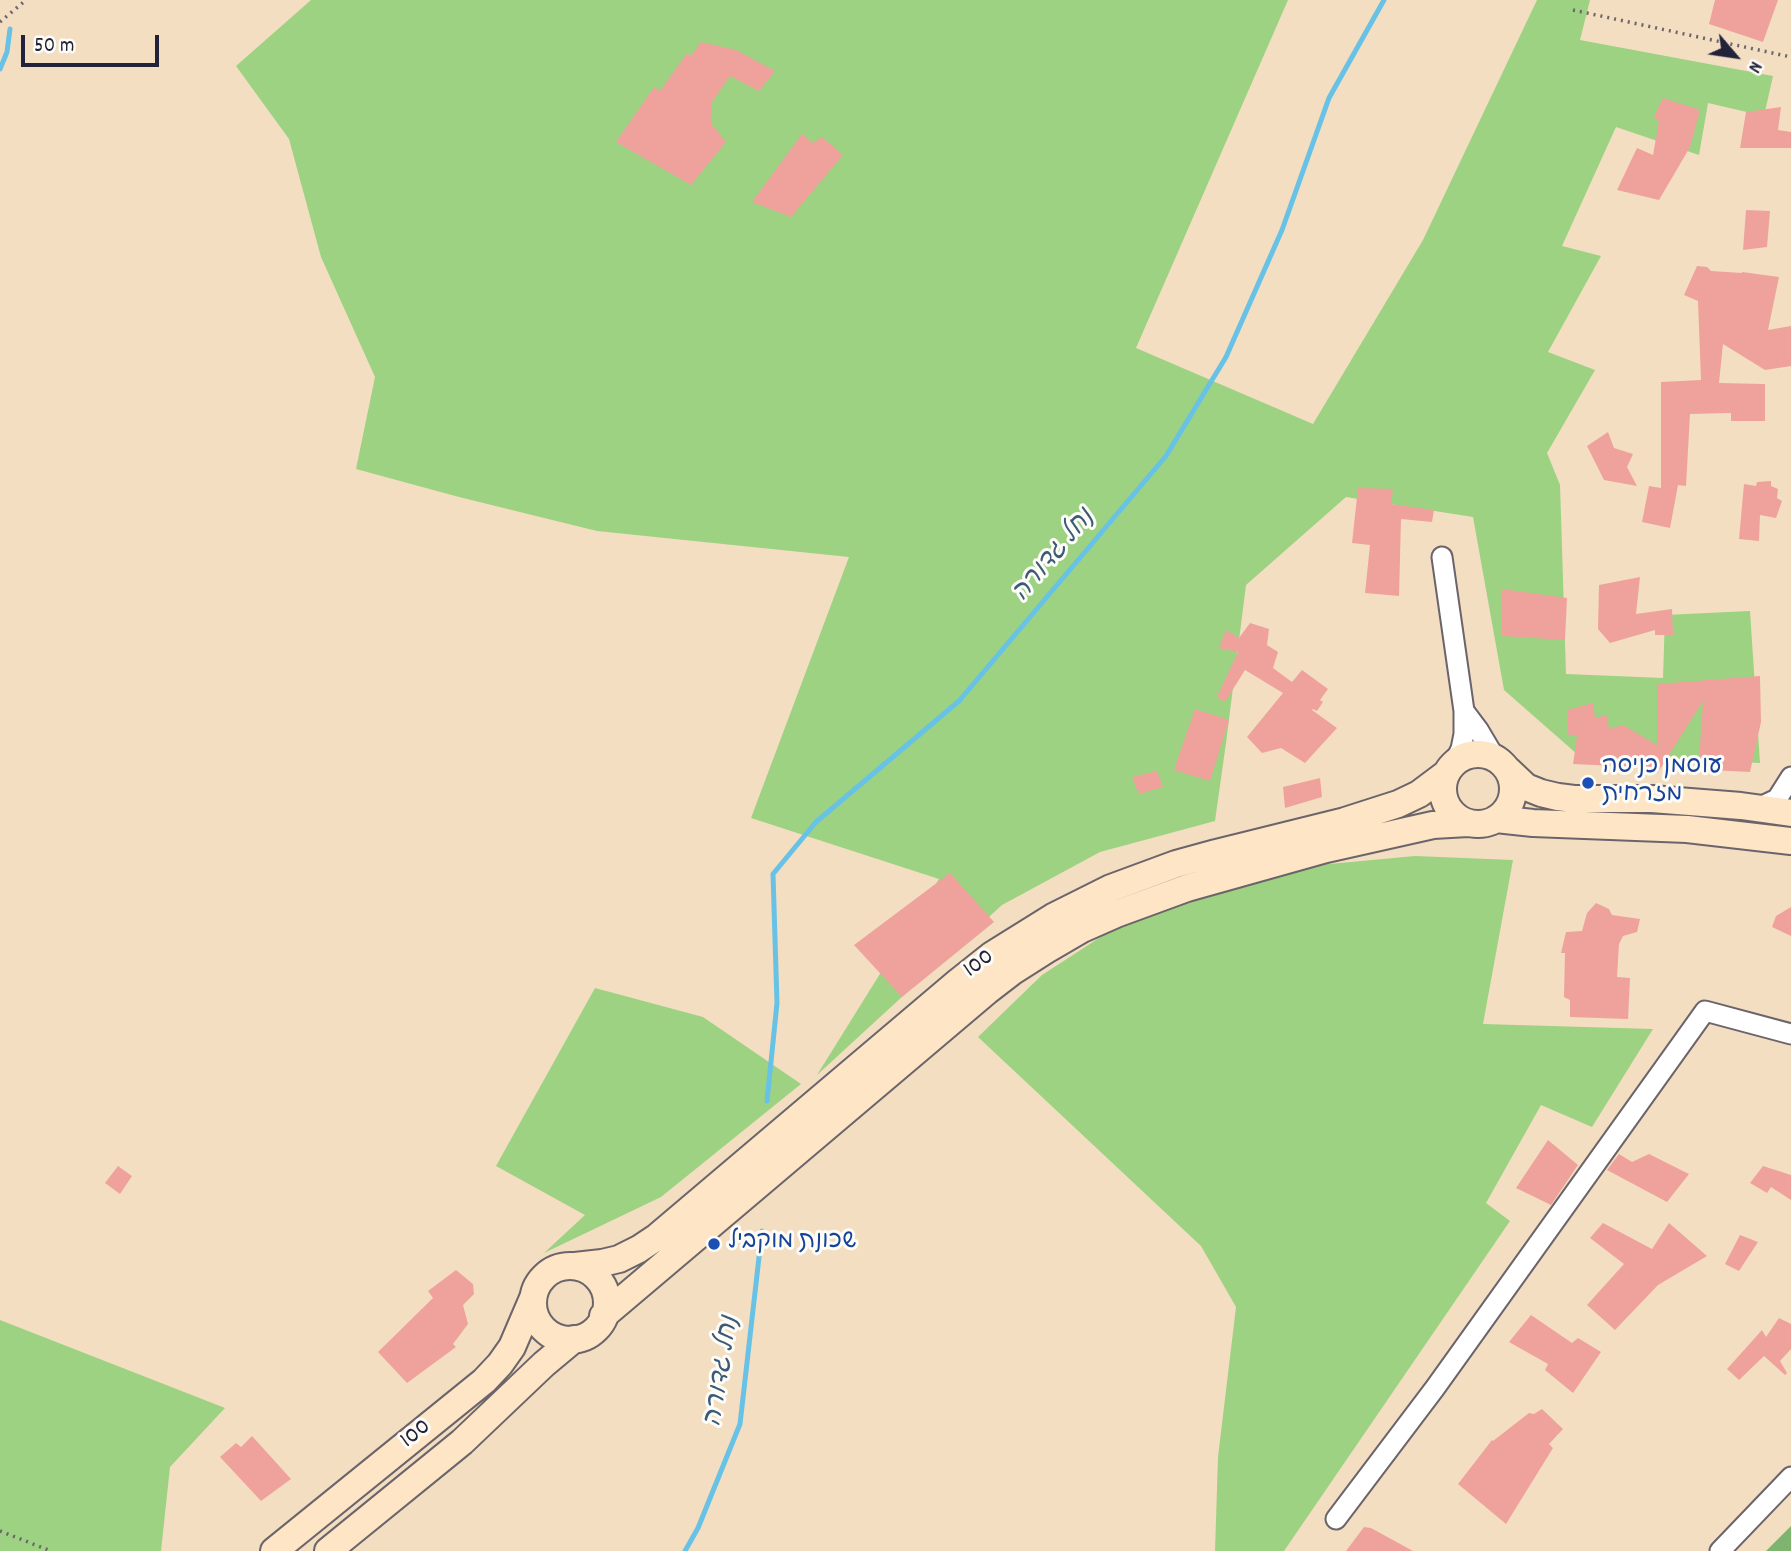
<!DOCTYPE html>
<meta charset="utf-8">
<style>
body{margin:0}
#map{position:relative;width:1791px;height:1551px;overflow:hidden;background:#f3dec2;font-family:Dekko,sans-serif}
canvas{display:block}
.north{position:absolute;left:1700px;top:21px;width:70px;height:70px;-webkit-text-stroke:5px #fdfcf7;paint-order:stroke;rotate:119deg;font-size:19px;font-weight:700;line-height:28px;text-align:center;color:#22223b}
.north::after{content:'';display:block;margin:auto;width:24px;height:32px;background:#22223b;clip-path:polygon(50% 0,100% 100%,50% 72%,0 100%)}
.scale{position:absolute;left:21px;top:35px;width:138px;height:32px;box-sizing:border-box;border:4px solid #22223b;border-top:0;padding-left:9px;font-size:21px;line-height:24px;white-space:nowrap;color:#22223b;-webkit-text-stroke:5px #fdfcf7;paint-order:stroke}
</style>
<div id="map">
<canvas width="1791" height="1551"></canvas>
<div class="north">N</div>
<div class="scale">50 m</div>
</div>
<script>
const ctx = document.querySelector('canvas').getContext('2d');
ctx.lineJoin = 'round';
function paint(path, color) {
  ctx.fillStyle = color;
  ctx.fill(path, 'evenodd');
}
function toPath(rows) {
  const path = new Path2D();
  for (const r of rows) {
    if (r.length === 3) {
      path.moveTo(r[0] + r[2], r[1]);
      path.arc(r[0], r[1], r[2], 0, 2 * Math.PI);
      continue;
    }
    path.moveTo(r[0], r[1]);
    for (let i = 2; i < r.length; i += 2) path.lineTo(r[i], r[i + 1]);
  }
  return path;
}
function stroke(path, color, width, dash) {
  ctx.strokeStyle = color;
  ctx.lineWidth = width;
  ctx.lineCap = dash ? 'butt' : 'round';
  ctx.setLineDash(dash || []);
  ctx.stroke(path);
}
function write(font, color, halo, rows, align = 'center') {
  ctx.font = font + ' Dekko,"Playpen Sans Hebrew",sans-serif';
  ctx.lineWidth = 6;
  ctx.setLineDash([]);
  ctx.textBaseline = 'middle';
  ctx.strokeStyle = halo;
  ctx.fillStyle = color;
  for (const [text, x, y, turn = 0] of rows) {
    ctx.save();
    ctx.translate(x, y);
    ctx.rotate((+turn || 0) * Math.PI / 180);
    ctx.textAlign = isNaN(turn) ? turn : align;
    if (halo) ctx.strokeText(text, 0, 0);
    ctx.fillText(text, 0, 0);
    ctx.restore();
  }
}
const green = toPath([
 [311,0,1288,0,1136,348,1313,424,1423,240,1537,0,1590,0,1580,40,1773,76,1764,116,1708,103,1699,155,1616,127,1562,246,1601,256,1548,352,1595,370,1547,453,1560,485,1566,674,1663,678,1665,615,1750,611,1760,763,1577,754,1504,690,1473,517,1346,497,1246,585,1226,743,1215,821,1100,852,1002,905,817,1075,939,879,751,818,849,557,597,531,459,497,356,469,375,377,321,257,289,139,236,66],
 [1415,856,1513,860,1483,1024,1653,1029,1592,1127,1541,1105,1486,1203,1510,1221,1284,1551,1215,1551,1218,1457,1236,1307,1201,1246,978,1037,1042,975,1133,916,1233,873],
 [595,988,703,1017,801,1084,661,1197,544,1253,585,1215,496,1166],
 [0,1320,225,1408,170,1467,161,1551,0,1551]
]);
const forest = toPath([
 [1791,1526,1791,1551,1766,1551]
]);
const stream = toPath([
 [0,69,7,52,10,29],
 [767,1101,777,1003,773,874,816,822,959,701,1166,456,1226,357,1282,230,1329,98,1384,0],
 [685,1551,698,1528,740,1424,762,1231]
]);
const building = toPath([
 [1715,0,1778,0,1763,42,1709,24],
 [701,42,736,50,775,71,759,91,730,76,712,102,711,123,726,142,691,185,616,142,654,87,660,91,687,53,691,56],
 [1663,98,1700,110,1690,147,1659,200,1617,190,1637,148,1653,155,1659,121,1654,117],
 [1781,107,1778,130,1791,132,1791,148,1740,148,1746,112],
 [802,134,813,143,822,137,843,155,791,217,752,202],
 [1746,210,1770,211,1767,247,1743,250],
 [1697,266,1707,267,1711,271,1742,273,1742,272,1779,277,1768,330,1791,326,1791,366,1765,370,1723,344,1719,383,1765,384,1765,421,1731,421,1731,413,1690,414,1686,486,1678,485,1670,528,1642,522,1649,486,1661,488,1661,382,1701,380,1698,301,1684,295],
 [1608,432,1614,448,1633,454,1627,467,1637,486,1604,480,1587,446],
 [1771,481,1771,486,1778,489,1777,498,1782,501,1776,518,1760,515,1759,541,1739,539,1744,484,1756,486,1757,482],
 [1358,488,1393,489,1391,504,1434,510,1432,522,1401,519,1399,596,1365,593,1370,545,1352,543],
 [1640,577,1636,614,1672,609,1673,635,1655,635,1655,630,1610,643,1598,629,1599,585],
 [1502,589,1567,598,1565,640,1502,636],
 [1250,623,1269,629,1267,645,1278,652,1273,668,1292,682,1302,670,1328,689,1320,700,1323,702,1317,711,1313,709,1312,710,1337,728,1305,763,1281,748,1262,753,1247,737,1283,693,1245,670,1225,702,1217,697,1238,652,1219,648,1226,630,1239,638],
 [1760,676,1761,722,1750,772,1710,770,1699,760,1703,701,1657,774,1657,768,1573,764,1577,736,1567,734,1567,710,1593,703,1595,718,1607,715,1609,729,1623,725,1657,745,1657,684],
 [1195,709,1229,720,1210,781,1174,770],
 [1157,771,1163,787,1139,794,1132,777],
 [1320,778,1322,797,1285,808,1283,787],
 [950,873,994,922,902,997,854,945],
 [1596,903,1609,909,1612,915,1640,919,1637,932,1623,936,1619,944,1617,977,1630,978,1628,1019,1570,1017,1570,1000,1564,997,1565,953,1561,953,1566,932,1582,931,1587,913],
 [1791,907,1791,936,1772,927,1776,916],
 [1548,1140,1578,1165,1551,1205,1516,1188],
 [1619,1154,1632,1162,1649,1154,1689,1174,1667,1202,1607,1170],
 [118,1166,132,1176,120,1194,105,1183],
 [1763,1166,1791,1175,1791,1200,1771,1187,1767,1193,1750,1183],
 [1603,1223,1652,1249,1669,1223,1707,1256,1658,1285,1615,1330,1587,1305,1624,1264,1590,1238],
 [1740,1235,1758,1242,1739,1271,1725,1264],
 [456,1270,473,1284,474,1294,463,1305,468,1324,453,1344,456,1347,407,1383,378,1352,433,1298,428,1291],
 [1531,1315,1572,1343,1578,1338,1601,1352,1573,1393,1545,1370,1548,1364,1509,1342],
 [1779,1318,1791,1324,1791,1349,1780,1361,1787,1373,1785,1375,1764,1356,1739,1380,1727,1369,1762,1330,1766,1337],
 [1542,1409,1563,1429,1549,1444,1553,1448,1506,1524,1458,1484,1492,1440,1493,1441,1529,1413,1534,1414],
 [252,1436,291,1479,261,1501,220,1457,236,1443,241,1447],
 [1364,1527,1371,1528,1413,1551,1346,1551]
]);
const path = toPath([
 [1573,10,1791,57],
 [0,22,26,0],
 [0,1531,51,1551]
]);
const street = toPath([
 [1442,557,1464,711,1464,734,1461,749,1454,763],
 [1464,711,1479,731,1495,758],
 [1758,808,1777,799,1791,777],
 [1336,1519,1435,1388,1705,1011,1791,1034],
 [1720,1551,1791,1477]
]);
const secondary = toPath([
 [1478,789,35],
 [1508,770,1526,787,1541,793,1558,797,1574,799,1652,799,1741,806,1791,813],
 [1496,819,1533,823,1687,829,1791,841],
 [575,1266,602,1263,619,1259,639,1249,657,1237,958,982,992,955,1053,917,1111,888,1176,864,1216,853,1345,821,1398,804,1419,794,1447,773],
 [570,1303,37],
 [603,1316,987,991,1013,971,1046,950,1082,929,1116,914,1187,888,1326,849,1433,825,1468,823],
 [274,1551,484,1381,500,1364,512,1347,533,1298],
 [328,1551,462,1442,544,1364,574,1339]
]);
const markers = [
 [1588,783,7,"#1a4fb4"],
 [714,1244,7,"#1a4fb4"]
];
const transitNames = [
 ["עוסמן כניסה",1602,769],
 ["מזרחית",1602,797],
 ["שכונת מוקביל",728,1244]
];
const streetNames = [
 ["100",980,965,-37],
 ["100",417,1435,-39]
];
const waterNames = [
 ["נחל גדורה",1055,557,-50],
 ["נחל גדורה",724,1372,-81]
];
paint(green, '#9dd282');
paint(forest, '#7eb470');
stroke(stream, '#68c2e6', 5);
paint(building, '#efa29c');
stroke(street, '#6b646a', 23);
stroke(secondary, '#6b646a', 30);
stroke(path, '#6b646a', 3.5, [2, 5]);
stroke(street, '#fff', 19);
stroke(secondary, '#fde5c5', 26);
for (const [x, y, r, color] of markers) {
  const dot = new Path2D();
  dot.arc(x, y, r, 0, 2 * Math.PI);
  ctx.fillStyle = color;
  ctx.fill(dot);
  stroke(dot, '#fdfcf7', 2.5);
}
write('24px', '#164399', '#fdfcf7', transitNames, 'left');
write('24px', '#22223b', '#fdfcf7', streetNames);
write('italic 26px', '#3a5a77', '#fdfcf7', waterNames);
</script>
